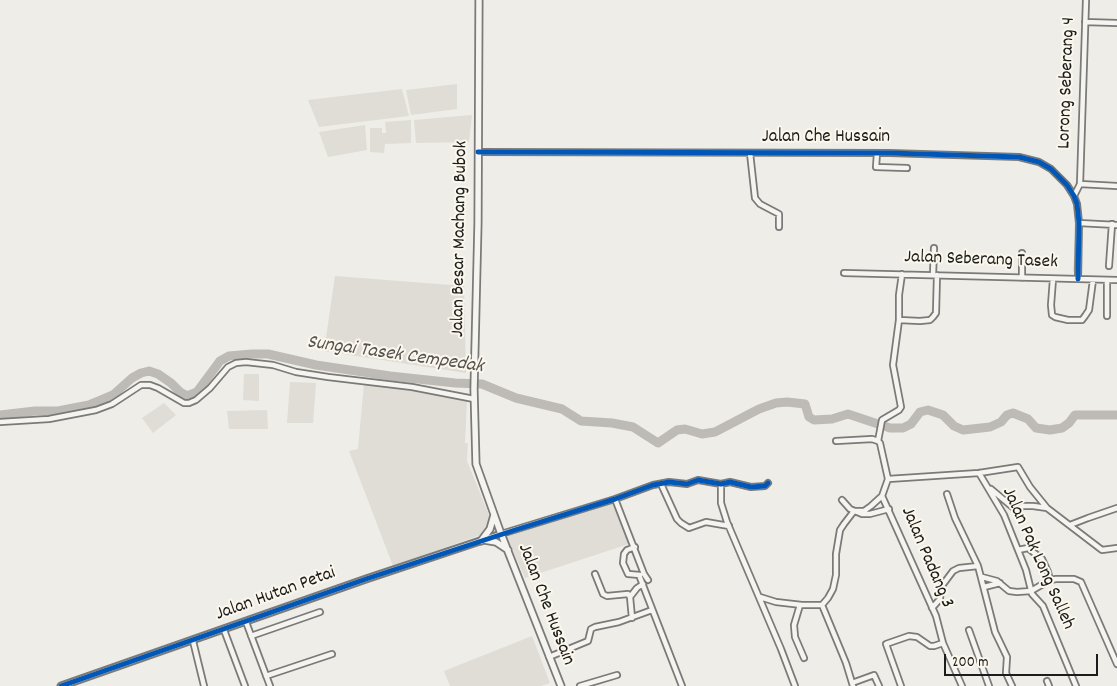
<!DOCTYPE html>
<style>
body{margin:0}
#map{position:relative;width:1117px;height:686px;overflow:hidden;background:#eeede8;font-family:Dekko,sans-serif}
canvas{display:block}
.scale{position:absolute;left:944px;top:654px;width:154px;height:22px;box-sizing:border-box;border:2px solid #1c1c1c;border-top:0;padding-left:6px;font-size:15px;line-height:18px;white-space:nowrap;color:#1c1c1c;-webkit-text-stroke:4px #fbf7ec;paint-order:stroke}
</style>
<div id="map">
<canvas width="1117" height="686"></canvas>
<div class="scale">200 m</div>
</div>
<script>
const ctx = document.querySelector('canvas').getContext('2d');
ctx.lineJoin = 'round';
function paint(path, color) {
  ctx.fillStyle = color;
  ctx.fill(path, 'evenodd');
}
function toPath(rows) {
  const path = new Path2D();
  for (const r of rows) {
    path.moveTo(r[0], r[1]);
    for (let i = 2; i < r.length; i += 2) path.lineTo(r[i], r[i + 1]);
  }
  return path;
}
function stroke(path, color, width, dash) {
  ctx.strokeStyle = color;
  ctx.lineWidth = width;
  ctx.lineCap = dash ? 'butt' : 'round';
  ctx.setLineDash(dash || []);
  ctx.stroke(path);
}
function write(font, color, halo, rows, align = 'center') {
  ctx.font = font + ' Dekko,sans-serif';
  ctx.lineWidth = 4;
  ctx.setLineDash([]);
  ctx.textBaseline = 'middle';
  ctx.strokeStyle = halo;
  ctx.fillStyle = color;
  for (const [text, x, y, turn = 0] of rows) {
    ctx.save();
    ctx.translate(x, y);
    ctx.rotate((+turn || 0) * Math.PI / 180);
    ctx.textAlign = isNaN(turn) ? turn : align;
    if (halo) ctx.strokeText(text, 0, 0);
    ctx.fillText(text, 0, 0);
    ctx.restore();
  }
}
const built = toPath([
 [457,84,457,109,411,115,406,90],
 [402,89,409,116,319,127,308,100],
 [472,115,469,142,416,143,414,120],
 [411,120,411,143,385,144,384,153,370,152,370,128,382,128,382,133,386,133,385,122],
 [365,125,367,150,328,157,319,132],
 [244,374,259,374,259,401,243,400],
 [290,382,316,383,313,423,287,423],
 [364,383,424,389,467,399,465,443,468,443,467,461,491,520,483,534,393,566,349,451,358,449],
 [164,403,176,415,153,433,142,418],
 [267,410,268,429,229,429,227,411],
 [610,502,615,503,629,544,525,578,506,535],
 [532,636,550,683,541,686,450,686,444,671]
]);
const green = toPath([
 [335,276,464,286,466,373,324,351]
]);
const stream = toPath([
 [1074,271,1076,228]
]);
const river = toPath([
 [0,415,35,411,58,411,89,405,113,395,132,378,141,373,149,371,158,374,171,383,180,392,187,396,197,392,220,361,229,356,252,354,268,354,316,365,390,376,455,383,482,384,516,398,562,409,581,421,612,423,633,427,658,443,677,430,685,429,702,434,715,432,759,409,776,403,787,402,805,404,809,417,814,420,832,419,848,414,890,428,903,428,911,424,920,412,928,410,943,415,954,426,963,430,990,427,1001,422,1007,415,1013,413,1028,419,1036,428,1050,430,1062,428,1069,423,1075,415,1117,415]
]);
const minor = toPath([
 [1085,22,1117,23],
 [478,152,889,153,1019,157,1039,162,1051,169,1067,185,1074,196,1077,204,1079,223,1078,279],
 [750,153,755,198,760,204,779,214,779,227],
 [877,153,876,167,907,168],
 [1080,184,1117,186],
 [1074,196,1080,184,1086,0],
 [1079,223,1117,225],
 [1022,253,1022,278],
 [1109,266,1112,224],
 [844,273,1117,280],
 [933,275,934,248],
 [1053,279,1051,305,1052,315,1055,317,1068,320,1082,320,1085,316,1089,310,1093,280],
 [1107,280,1107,316],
 [899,320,920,321,930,320,933,317,936,313,937,275],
 [0,422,49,419,96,410,112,404,141,385,150,385,158,388,184,403,189,403,196,400,210,388,228,367,236,363,246,362,273,365,296,372,328,377,412,387,474,399],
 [836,441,872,439,878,441],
 [878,441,880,443,888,479,882,496,936,616,943,643,962,686],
 [878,441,882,420,899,410,901,407,893,365,899,320,899,295,902,274],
 [979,473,1004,515,1026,570,1032,594,1043,606,1076,686],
 [888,479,979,473,1018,467,1030,487,1047,508,1102,550,1117,548],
 [661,484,677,519,681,523,689,528,706,522,729,526],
 [721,484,721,503,727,522,781,649,795,686],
 [991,489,1016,510,1023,506,1033,506,1047,508],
 [947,494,955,518,978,566,995,632,1007,657,1006,673,1012,686],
 [615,499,644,574,648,580],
 [842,500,850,509,862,514,870,514,889,509],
 [1070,525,1088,518,1117,508],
 [501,534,615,499,653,485,669,482,687,484,698,480,721,484,730,482,751,487,765,486,768,483],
 [635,547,627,550,624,554,623,563,628,574,640,575],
 [1018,550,1028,548,1042,559,1048,572,1050,580],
 [595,574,603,594,607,596,628,594,630,597,632,618],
 [639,575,682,686],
 [982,577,997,581,1009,591,1017,592,1031,591,1050,580,1056,579,1074,579,1081,582,1117,664],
 [984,587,1000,583],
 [630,597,637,588,643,584],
 [760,597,776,602,802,605,822,605,846,663,853,686],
 [800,605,794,625,795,637,804,658],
 [822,605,828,598,833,589,836,575,836,554,840,530,844,524,854,511,864,511,871,506,882,496],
 [932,608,940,599,941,587,953,571,959,568,978,566],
 [246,622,270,686],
 [224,630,245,686],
 [969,630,989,686],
 [251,636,320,612],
 [193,641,204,686],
 [549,657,588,641,591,629,595,627,619,622,652,610],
 [266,676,332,654],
 [1047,681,1049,686],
 [852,683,874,675,879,686],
 [580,686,617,675],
 [901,686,886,644,909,636,917,637,930,646,934,646,943,643]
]);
const tertiary = toPath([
 [61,686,366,579,501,534]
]);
const secondary = toPath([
 [479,0,478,223,474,389,476,464,500,531,561,686],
 [484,540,496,542,508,550],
 [481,541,490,529,494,515]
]);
const cycleway = toPath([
 [478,152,889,153,1019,157,1039,162,1051,169,1067,185,1074,196,1077,204,1079,223,1078,279],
 [61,686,366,579,515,530,615,499,653,485,669,482,687,484,698,480,721,484,730,482,751,487,765,486,768,483]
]);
const streetNames = [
 ["Lorong Seberang 4",1068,83,-88],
 ["Jalan Che Hussain",826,138],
 ["Jalan Besar Machang Bubok",461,239,-89],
 ["Jalan Seberang Tasek",981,261,2],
 ["Jalan Padang 3",926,558,67],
 ["Jalan Pak Long Salleh",1037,559,66],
 ["Jalan Hutan Petai",276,595,-20],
 ["Jalan Che Hussain",545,605,69]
];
const waterNames = [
 ["Sungai Tasek Cempedak",395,356,8]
];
paint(built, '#dfddd6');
paint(green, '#dfdcd5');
stroke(stream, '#bebbb6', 1);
stroke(river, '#bebbb6', 9);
stroke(minor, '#7a7a78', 8);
stroke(tertiary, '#7a7a78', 9);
stroke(secondary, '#7a7a78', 9);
stroke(minor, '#f5f4f0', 4.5);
stroke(tertiary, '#f5f4f0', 5);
stroke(secondary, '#f5f4f0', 5.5);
stroke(cycleway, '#0057b8', 5);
write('19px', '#1c1c1c', '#fbf7ec', streetNames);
write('italic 20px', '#545351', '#fbf7ec', waterNames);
</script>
